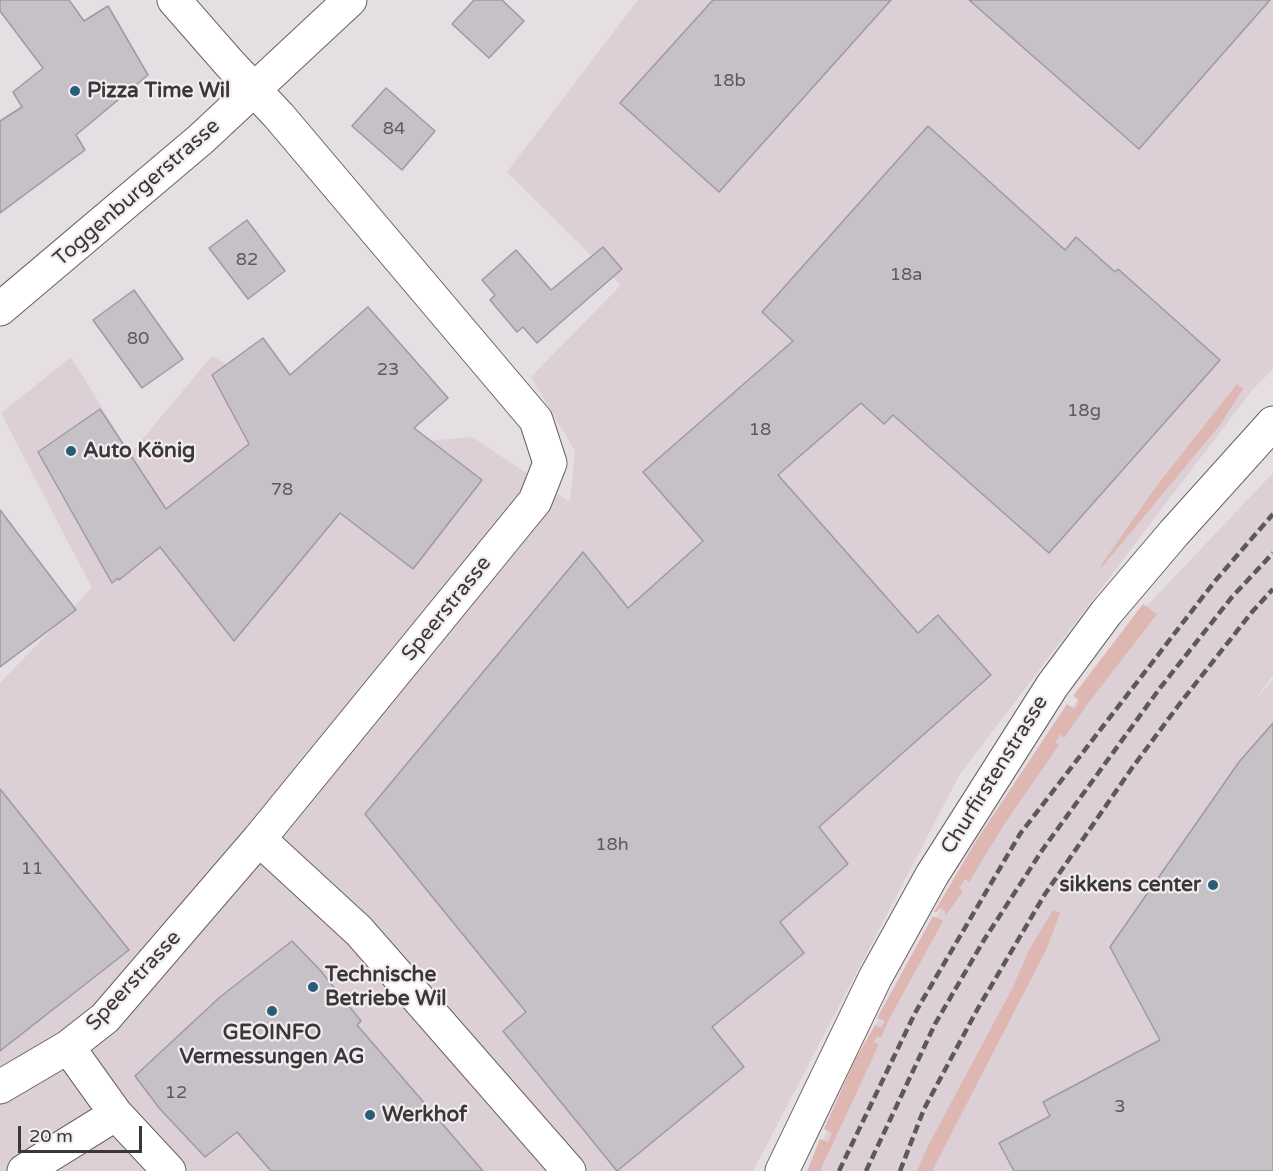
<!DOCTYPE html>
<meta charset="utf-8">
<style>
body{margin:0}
#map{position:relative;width:1273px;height:1171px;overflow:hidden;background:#e5dee2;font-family:"Varela Round",sans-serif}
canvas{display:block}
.scale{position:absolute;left:18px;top:1126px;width:124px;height:27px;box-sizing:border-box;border:3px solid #3a3739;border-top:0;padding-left:8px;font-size:18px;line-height:21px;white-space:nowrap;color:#3a3739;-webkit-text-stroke:4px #f2ebef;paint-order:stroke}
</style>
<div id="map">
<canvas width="1273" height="1171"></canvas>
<div class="scale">20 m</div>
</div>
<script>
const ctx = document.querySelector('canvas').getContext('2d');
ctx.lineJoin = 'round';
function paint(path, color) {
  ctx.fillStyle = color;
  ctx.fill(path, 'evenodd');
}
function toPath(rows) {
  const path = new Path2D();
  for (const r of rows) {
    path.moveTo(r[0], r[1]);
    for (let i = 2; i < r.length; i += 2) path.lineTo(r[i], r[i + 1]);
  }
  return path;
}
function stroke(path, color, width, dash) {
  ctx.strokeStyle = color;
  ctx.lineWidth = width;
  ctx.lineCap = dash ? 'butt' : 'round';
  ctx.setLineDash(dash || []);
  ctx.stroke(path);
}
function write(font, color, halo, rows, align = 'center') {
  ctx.font = font + ' "Varela Round",sans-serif';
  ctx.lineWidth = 4.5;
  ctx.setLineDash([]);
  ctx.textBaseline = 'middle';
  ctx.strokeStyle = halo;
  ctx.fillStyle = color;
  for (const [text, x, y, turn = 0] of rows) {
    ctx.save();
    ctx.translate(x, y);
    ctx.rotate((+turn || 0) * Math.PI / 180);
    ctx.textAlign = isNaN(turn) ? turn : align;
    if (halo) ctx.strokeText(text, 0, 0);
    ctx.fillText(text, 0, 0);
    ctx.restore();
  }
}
const built = toPath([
 [638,0,1273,0,1273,369,1252,390,960,774,753,1171,0,1171,0,683,92,588,1,413,71,357,130,454,212,356,372,446,472,437,570,502,575,451,531,377,621,285,507,172],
 [1273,473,1273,675,1253,702,1273,680,1273,1171,811,1171,839,1101,882,1013,988,825,1139,614]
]);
const green = toPath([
 [1237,384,1243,389,1220,425,1102,567,1100,567,1155,488],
 [1143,604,1157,614,1086,706,1064,738,1061,734,1055,742,1059,745,1005,823,969,882,965,879,959,888,963,891,946,915,945,911,940,908,937,912,934,912,976,841,1053,725,1067,704,1075,709,1079,700,1073,696],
 [1053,910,1060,913,1046,950,932,1171,917,1171,928,1146,1012,989,1029,950],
 [933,916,943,921,889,1019,881,1038,877,1036,874,1042,879,1044,820,1171,807,1171,820,1139,828,1142,832,1133,824,1129,855,1060,875,1025,881,1028,885,1021,877,1018]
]);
const building = toPath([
 [0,0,69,0,84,21,108,6,148,75,76,135,85,150,0,213,0,121,22,107,13,92,43,68,0,11,0,0],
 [474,0,502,0,524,21,489,58,452,24,474,0],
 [713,0,891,0,719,192,620,103,713,0],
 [969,0,1270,0,1139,149,969,0],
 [386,88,435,131,402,170,352,126,386,88],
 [928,126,1065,250,1076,237,1115,272,1118,269,1220,360,1049,553,893,415,884,424,861,403,778,475,918,633,938,615,991,675,819,827,848,864,780,922,804,953,712,1027,744,1067,617,1171,503,1031,526,1012,365,814,583,552,628,608,703,541,643,472,793,341,762,312,928,126],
 [247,220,285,271,248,299,209,248,247,220],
 [603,247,622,269,537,343,523,327,517,332,490,300,495,295,482,280,516,250,551,290,603,247],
 [134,290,183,359,142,388,93,320,134,290],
 [368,307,448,398,414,428,482,480,413,569,340,513,234,641,160,547,119,580,118,578,112,583,38,452,100,409,166,509,249,444,212,375,263,338,290,375,368,307],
 [0,510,76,610,0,667,0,510],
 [1273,723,1273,1171,1014,1171,999,1143,1050,1116,1043,1102,1160,1040,1110,947,1239,762,1273,723],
 [0,789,129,950,0,1051,0,789],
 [292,941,320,970,361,1021,357,1025,483,1171,271,1171,237,1132,205,1157,160,1109,135,1076,220,997,292,941]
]);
const minor = toPath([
 [259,839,359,931,569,1171],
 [68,1047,116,1114,169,1171],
 [0,1087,68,1047,105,1018,259,839,535,501,550,463,536,420,279,116,230,64,174,0],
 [24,1171,116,1114],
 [782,1171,875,978,932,875,1052,686,1106,613,1174,533,1273,423]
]);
const major = toPath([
 [0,309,201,139,350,0]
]);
const rail = toPath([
 [839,1171,915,1013,1020,834,1215,581,1273,514],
 [866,1171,935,1024,984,940,1043,849,1160,688,1232,597,1273,553],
 [900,1171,924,1109,977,1010,1045,894,1132,768,1181,702,1252,612,1273,589]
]);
const markers = [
 [75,91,6,"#285e79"],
 [71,451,6,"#285e79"],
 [1213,885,6,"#285e79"],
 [313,987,6,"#285e79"],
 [272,1011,6,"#285e79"],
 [370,1115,6,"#285e79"]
];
const numberNames = [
 ["18b",729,81],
 ["84",394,129],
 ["82",247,260],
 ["18a",906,275],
 ["80",138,339],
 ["23",388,370],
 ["18g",1084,411],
 ["18",760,430],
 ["78",282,490],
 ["18h",612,845],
 ["11",32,869],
 ["12",176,1093],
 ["3",1120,1107]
];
const poiNames = [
 ["Pizza Time Wil",87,91],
 ["Auto König",83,451],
 ["sikkens center",1201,885,"right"],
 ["Technische",325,975],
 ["Betriebe Wil",325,999],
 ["GEOINFO",272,1033,"center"],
 ["Vermessungen AG",272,1057,"center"],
 ["Werkhof",382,1115]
];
const streetNames = [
 ["Toggenburgerstrasse",137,193,-41],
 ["Speerstrasse",447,609,-51],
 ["Churfirstenstrasse",995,775,-58],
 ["Speerstrasse",134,981,-47]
];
paint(built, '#dccfd6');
paint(green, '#deb7b3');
paint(building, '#c6c1c7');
stroke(building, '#9e9a9f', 1.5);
stroke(minor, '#686265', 35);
stroke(major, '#686265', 35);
stroke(minor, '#fff', 33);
stroke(major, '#fff', 33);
stroke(rail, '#5c585b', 4.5, [9, 4.5]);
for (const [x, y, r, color] of markers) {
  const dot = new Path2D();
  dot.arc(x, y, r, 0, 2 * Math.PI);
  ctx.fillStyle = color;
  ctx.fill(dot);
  stroke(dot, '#f2ebef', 2);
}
write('18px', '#5d5a5c', null, numberNames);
write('bold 21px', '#3a3739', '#f2ebef', poiNames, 'left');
write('21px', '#3a3739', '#f2ebef', streetNames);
</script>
